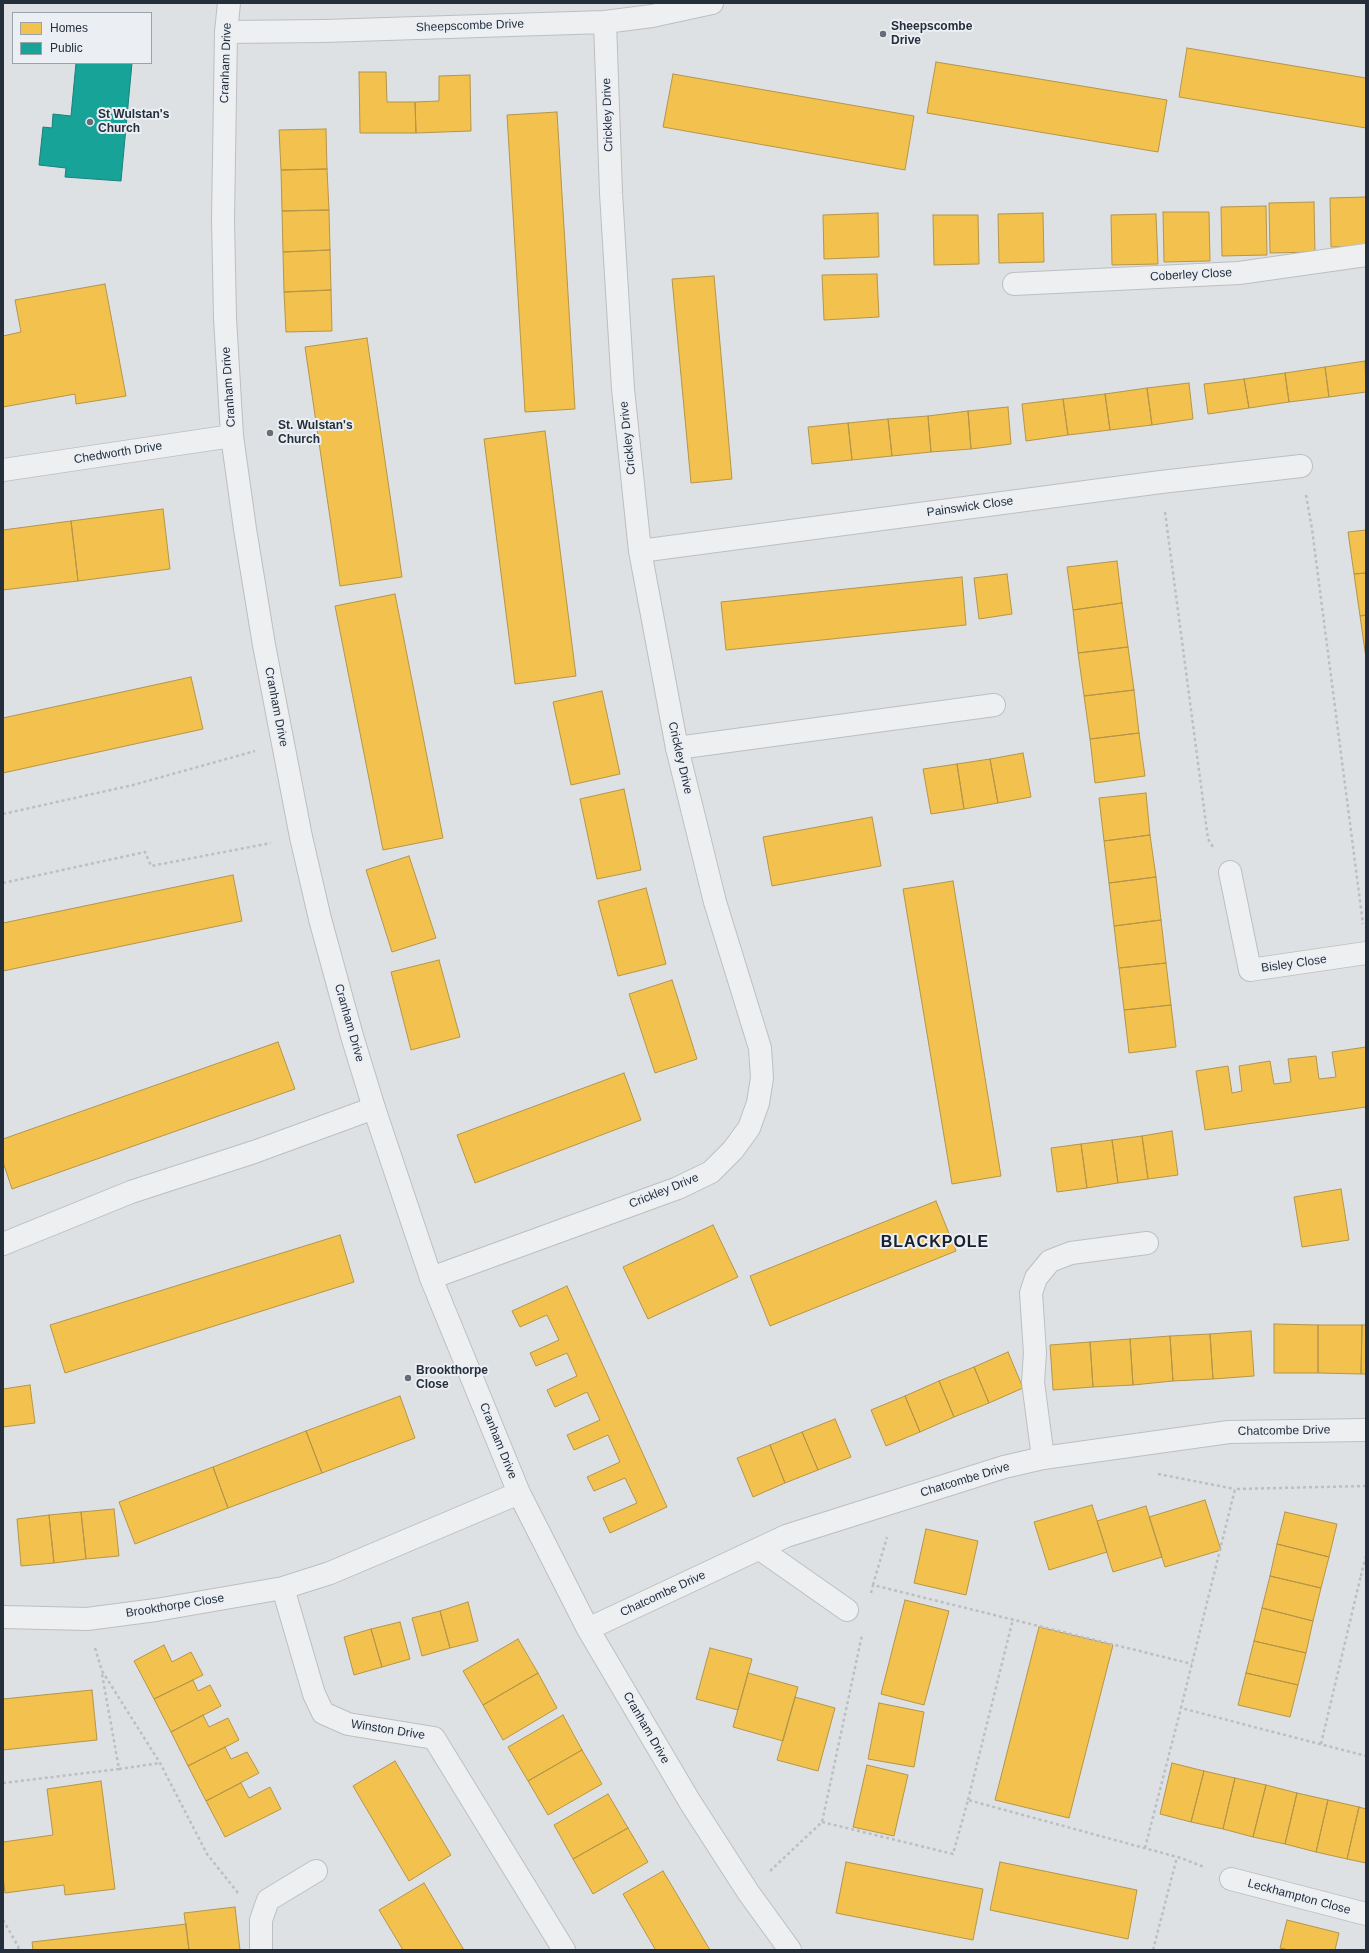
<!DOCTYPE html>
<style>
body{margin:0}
#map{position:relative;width:1369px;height:1953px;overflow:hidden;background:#dee1e4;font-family:Helvetica,sans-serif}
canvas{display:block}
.frame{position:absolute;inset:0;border:4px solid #252f3c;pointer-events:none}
.legend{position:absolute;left:12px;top:12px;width:140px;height:52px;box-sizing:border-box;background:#ebeff4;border:1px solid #9ca2aa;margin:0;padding:5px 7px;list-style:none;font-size:12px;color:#252f3c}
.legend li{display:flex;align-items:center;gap:8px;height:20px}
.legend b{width:20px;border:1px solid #9ca2aa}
</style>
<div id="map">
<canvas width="1369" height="1953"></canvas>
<div class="frame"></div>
<ul class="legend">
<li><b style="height:11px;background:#f2c14e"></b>Homes</li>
<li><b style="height:11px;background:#17a398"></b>Public</li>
</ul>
</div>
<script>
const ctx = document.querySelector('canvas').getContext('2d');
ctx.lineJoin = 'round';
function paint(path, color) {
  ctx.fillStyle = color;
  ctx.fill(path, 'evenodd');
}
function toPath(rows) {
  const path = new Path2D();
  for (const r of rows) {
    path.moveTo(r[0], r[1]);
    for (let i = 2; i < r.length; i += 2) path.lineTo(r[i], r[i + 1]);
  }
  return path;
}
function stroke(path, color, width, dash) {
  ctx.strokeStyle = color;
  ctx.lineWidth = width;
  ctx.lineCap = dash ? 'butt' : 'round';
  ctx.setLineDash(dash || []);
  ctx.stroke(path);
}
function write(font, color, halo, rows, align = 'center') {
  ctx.font = font + ' Helvetica,sans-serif';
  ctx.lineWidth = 4;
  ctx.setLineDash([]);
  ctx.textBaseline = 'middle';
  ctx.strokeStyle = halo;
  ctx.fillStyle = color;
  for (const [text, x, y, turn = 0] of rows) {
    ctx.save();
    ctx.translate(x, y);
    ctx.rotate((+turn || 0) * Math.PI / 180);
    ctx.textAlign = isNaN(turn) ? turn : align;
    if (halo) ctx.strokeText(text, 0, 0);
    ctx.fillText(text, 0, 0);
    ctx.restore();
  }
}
const homes = toPath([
 [1187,48,1366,78,1366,128,1179,97,1187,48],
 [936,62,1167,100,1158,152,927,113,936,62],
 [359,72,386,72,387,102,415,102,416,133,360,133,359,72],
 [673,74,914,116,905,170,663,127,673,74],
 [470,75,471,131,416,133,415,102,439,101,439,76,470,75],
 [557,112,575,409,525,412,507,115,557,112],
 [326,129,327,169,281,170,279,130,326,129],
 [327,169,329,210,282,211,281,170,327,169],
 [1366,197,1366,246,1331,247,1330,198,1366,197],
 [1314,202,1315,252,1270,253,1269,203,1314,202],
 [1266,206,1267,255,1222,256,1221,207,1266,206],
 [329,210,330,250,283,252,282,211,329,210],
 [1163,212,1209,212,1210,261,1164,262,1163,212],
 [878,213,879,257,824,259,823,215,878,213],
 [1043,213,1044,262,999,263,998,214,1043,213],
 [1156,214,1158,264,1112,265,1111,215,1156,214],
 [933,215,978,215,979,264,934,265,933,215],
 [330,250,331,290,284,292,283,252,330,250],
 [877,274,879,317,824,320,822,275,877,274],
 [714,276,732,479,691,483,672,279,714,276],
 [105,284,126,396,76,404,75,394,3,407,3,336,21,332,15,300,105,284],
 [331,290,332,331,286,332,284,292,331,290],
 [367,338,402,577,340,586,305,347,367,338],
 [1365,361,1366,392,1329,397,1325,367,1365,361],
 [1325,367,1329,397,1289,402,1285,373,1325,367],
 [1285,373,1289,402,1249,408,1244,379,1285,373],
 [1244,379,1249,408,1208,414,1204,384,1244,379],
 [1189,383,1193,419,1152,425,1147,388,1189,383],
 [1147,388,1152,425,1110,430,1105,394,1147,388],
 [1105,394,1110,430,1068,435,1063,399,1105,394],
 [1063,399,1068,435,1026,441,1022,404,1063,399],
 [1008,407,1011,444,971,449,968,411,1008,407],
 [968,411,971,449,931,452,928,416,968,411],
 [928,416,931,452,892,456,888,419,928,416],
 [888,419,892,456,852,460,848,423,888,419],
 [848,423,852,460,812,464,808,427,848,423],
 [545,431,576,676,515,684,484,439,545,431],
 [163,509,170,569,78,581,71,521,163,509],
 [71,521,78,581,3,590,3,530,71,521],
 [1366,530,1366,573,1354,574,1348,532,1366,530],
 [1117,561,1122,603,1073,610,1067,567,1117,561],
 [1366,573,1366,615,1360,616,1354,574,1366,573],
 [1007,574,1012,614,979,619,974,578,1007,574],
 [962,577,966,625,726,650,721,602,962,577],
 [395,594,443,838,383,850,335,606,395,594],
 [1122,603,1128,647,1078,653,1073,610,1122,603],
 [1366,615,1366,658,1360,616,1366,615],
 [1128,647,1134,690,1084,696,1078,653,1128,647],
 [191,677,203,729,3,773,3,718,191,677],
 [1134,690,1139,733,1090,739,1084,696,1134,690],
 [602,691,620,774,571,785,553,702,602,691],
 [1139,733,1145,776,1095,783,1090,739,1139,733],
 [1023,753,1031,797,998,803,990,759,1023,753],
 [990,759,998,803,964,809,957,764,990,759],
 [957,764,964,809,931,814,923,769,957,764],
 [624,789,641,870,597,879,580,799,624,789],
 [1146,793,1150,835,1104,841,1099,798,1146,793],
 [872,817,881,866,772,886,763,837,872,817],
 [1150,835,1156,877,1109,883,1104,841,1150,835],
 [409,856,436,938,392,952,366,870,409,856],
 [233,875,242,921,3,971,3,923,233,875],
 [1156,877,1161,920,1114,926,1109,883,1156,877],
 [953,881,1001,1176,952,1184,903,889,953,881],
 [646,888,666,964,618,976,598,901,646,888],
 [1161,920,1166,963,1119,968,1114,926,1161,920],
 [439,960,460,1037,411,1050,391,972,439,960],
 [1166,963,1171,1005,1124,1010,1119,968,1166,963],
 [672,980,697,1059,655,1073,629,994,672,980],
 [1171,1005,1176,1047,1129,1053,1124,1010,1171,1005],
 [278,1042,295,1089,12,1189,3,1162,3,1139,278,1042],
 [1366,1047,1366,1107,1205,1130,1196,1071,1228,1066,1232,1093,1242,1091,1239,1066,1270,1061,1274,1084,1291,1082,1288,1059,1316,1056,1319,1079,1336,1077,1332,1052,1366,1047],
 [624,1073,641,1120,475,1183,457,1135,624,1073],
 [1172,1131,1178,1175,1148,1179,1142,1136,1172,1131],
 [1142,1136,1148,1179,1118,1183,1112,1140,1142,1136],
 [1112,1140,1118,1183,1087,1188,1081,1144,1112,1140],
 [1081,1144,1087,1188,1057,1192,1051,1148,1081,1144],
 [1341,1189,1349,1240,1302,1247,1294,1197,1341,1189],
 [936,1201,956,1251,770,1326,750,1276,936,1201],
 [713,1225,738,1277,648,1319,623,1267,713,1225],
 [340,1235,354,1282,65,1373,50,1325,340,1235],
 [567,1286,667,1507,610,1533,603,1518,637,1503,625,1478,594,1491,587,1477,620,1462,608,1435,574,1450,567,1435,600,1420,587,1392,555,1407,547,1390,577,1376,567,1353,536,1366,530,1353,559,1340,547,1315,520,1327,512,1311,567,1286],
 [1274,1324,1318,1325,1318,1373,1274,1373,1274,1324],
 [1318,1325,1362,1325,1361,1374,1318,1373,1318,1325],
 [1362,1325,1366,1325,1366,1374,1361,1374,1362,1325],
 [1251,1331,1254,1376,1213,1379,1210,1334,1251,1331],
 [1210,1334,1213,1379,1173,1381,1170,1336,1210,1334],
 [1170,1336,1173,1381,1133,1385,1130,1339,1170,1336],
 [1130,1339,1133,1385,1093,1387,1090,1342,1130,1339],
 [1090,1342,1093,1387,1053,1390,1050,1345,1090,1342],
 [1008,1352,1023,1388,989,1403,974,1367,1008,1352],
 [974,1367,989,1403,954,1417,939,1381,974,1367],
 [939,1381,954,1417,920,1432,905,1396,939,1381],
 [30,1385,35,1423,3,1427,3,1389,30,1385],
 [400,1396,415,1438,322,1473,306,1431,400,1396],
 [905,1396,920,1432,886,1446,871,1410,905,1396],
 [835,1419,851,1457,818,1470,802,1432,835,1419],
 [306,1431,322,1473,228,1508,213,1467,306,1431],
 [802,1432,818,1470,785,1483,770,1445,802,1432],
 [770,1445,785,1483,753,1497,737,1458,770,1445],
 [213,1467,228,1508,135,1544,119,1502,213,1467],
 [1205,1500,1221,1550,1165,1567,1149,1517,1205,1500],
 [1092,1505,1107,1552,1049,1570,1034,1522,1092,1505],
 [1146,1506,1162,1557,1113,1572,1097,1521,1146,1506],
 [114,1509,119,1556,86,1559,81,1512,114,1509],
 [81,1512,86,1559,54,1563,49,1515,81,1512],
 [1285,1512,1337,1524,1329,1557,1277,1544,1285,1512],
 [49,1515,54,1563,21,1566,17,1519,49,1515],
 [926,1529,978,1541,966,1595,914,1583,926,1529],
 [1277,1544,1329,1557,1321,1588,1270,1576,1277,1544],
 [1270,1576,1321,1588,1313,1621,1262,1608,1270,1576],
 [905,1600,949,1611,924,1705,881,1694,905,1600],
 [468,1602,478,1641,450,1648,440,1611,468,1602],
 [1262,1608,1313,1621,1306,1653,1254,1641,1262,1608],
 [440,1611,450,1648,422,1656,412,1618,440,1611],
 [400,1622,410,1659,382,1667,371,1629,400,1622],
 [1039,1627,1113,1645,1069,1818,995,1800,1039,1627],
 [371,1629,382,1667,354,1675,344,1637,371,1629],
 [518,1639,538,1673,483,1705,463,1671,518,1639],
 [1254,1641,1306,1653,1298,1685,1246,1673,1254,1641],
 [164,1645,172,1662,191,1652,203,1675,154,1699,134,1661,164,1645],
 [710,1648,752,1659,738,1710,696,1699,710,1648],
 [538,1673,557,1708,503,1740,483,1705,538,1673],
 [748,1673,798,1687,783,1741,733,1727,748,1673],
 [1246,1673,1298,1685,1290,1717,1238,1705,1246,1673],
 [193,1680,198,1691,210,1685,221,1706,171,1732,154,1699,193,1680],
 [92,1690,97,1740,3,1750,3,1699,92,1690],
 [795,1697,835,1708,818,1771,777,1760,795,1697],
 [879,1703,924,1712,914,1767,868,1759,879,1703],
 [203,1715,209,1727,228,1718,239,1740,188,1766,171,1732,203,1715],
 [563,1715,582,1750,528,1781,508,1747,563,1715],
 [225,1747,231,1759,247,1752,259,1773,206,1801,188,1766,225,1747],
 [582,1750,602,1784,548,1815,528,1781,582,1750],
 [395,1761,451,1855,409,1881,353,1786,395,1761],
 [1172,1763,1204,1771,1191,1822,1160,1814,1172,1763],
 [867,1765,908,1775,894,1836,853,1827,867,1765],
 [1204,1771,1235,1778,1223,1829,1191,1822,1204,1771],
 [1235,1778,1266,1785,1253,1837,1223,1829,1235,1778],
 [101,1781,115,1889,65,1895,64,1885,5,1893,3,1876,3,1842,53,1835,47,1789,101,1781],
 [241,1783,249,1798,270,1787,281,1809,225,1837,206,1801,241,1783],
 [1266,1785,1297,1793,1285,1844,1253,1837,1266,1785],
 [1297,1793,1328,1800,1316,1852,1285,1844,1297,1793],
 [608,1794,628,1828,573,1859,554,1825,608,1794],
 [1328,1800,1359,1807,1347,1859,1316,1852,1328,1800],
 [1359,1807,1366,1809,1366,1863,1347,1859,1359,1807],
 [628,1828,648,1862,593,1894,573,1859,628,1828],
 [846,1862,983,1889,973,1940,836,1913,846,1862],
 [1000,1862,1137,1890,1128,1939,990,1910,1000,1862],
 [663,1871,710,1950,653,1950,655,1949,623,1894,663,1871],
 [424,1883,464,1950,403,1950,379,1910,424,1883],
 [235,1907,240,1950,189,1950,184,1913,235,1907],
 [1287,1920,1339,1933,1335,1950,1289,1950,1280,1948,1287,1920],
 [186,1924,189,1950,33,1950,32,1942,186,1924]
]);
const public = toPath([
 [76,63,132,63,121,181,65,177,66,168,39,165,43,127,52,128,53,114,71,116,76,63]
]);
const path = toPath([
 [1306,495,1312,529,1363,924],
 [1165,512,1208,839,1213,847],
 [3,814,133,785,255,751],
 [3,883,145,852,151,866,271,843],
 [1158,1474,1235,1489],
 [1366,1486,1235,1489,1181,1708,1366,1756],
 [1366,1556,1361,1575,1366,1576],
 [873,1585,887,1537],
 [871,1593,873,1585,1192,1664],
 [95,1648,102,1671,160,1763,207,1854,238,1893],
 [1321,1744,1361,1575],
 [119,1769,160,1763],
 [3,1783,119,1769,102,1674],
 [968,1800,1013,1619],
 [822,1822,953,1854,968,1800,1181,1858,1204,1867],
 [1145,1848,1181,1708],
 [770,1871,822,1822,862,1635],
 [3,1920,18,1946,19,1950],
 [1153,1950,1177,1857]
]);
const lane = toPath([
 [677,748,994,705],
 [3,1244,131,1192,254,1152,374,1108],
 [1043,1458,1033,1382,1035,1353,1031,1293,1036,1278,1050,1261,1071,1253,1147,1243],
 [760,1549,847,1610],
 [261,1950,261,1920,268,1900,316,1871]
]);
const street = toPath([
 [229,3,226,32,223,219,225,318,232,436,245,529,264,645,301,837,320,919,352,1036,374,1108,431,1278,519,1493,588,1629,690,1802,748,1892,790,1950],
 [226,32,324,31,605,22,652,16,712,3],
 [1014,284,1239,273,1366,255],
 [3,470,232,436],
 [640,551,1161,482,1301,466],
 [1230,872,1250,970,1366,953],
 [431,1278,678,1188,711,1172,733,1150,749,1128,758,1103,762,1078,760,1048,715,902,677,748,640,551,623,389,611,193,605,22],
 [283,1588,314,1694,323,1713,348,1724,434,1738,564,1950],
 [3,1617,87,1619,156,1610,283,1588,330,1573,519,1493],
 [588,1629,786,1536,1004,1467,1043,1458,1229,1432,1366,1430],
 [1231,1879,1366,1914]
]);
const markers = [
 [883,34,4,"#666d77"],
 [90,122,4,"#666d77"],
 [270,433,4,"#666d77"],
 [408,1378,4,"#666d77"]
];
const streetNames = [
 ["Sheepscombe Drive",470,26,-2],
 ["Cranham Drive",226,63,-88],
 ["Crickley Drive",608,115,-92],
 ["Coberley Close",1191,275,-3],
 ["Cranham Drive",229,387,-94],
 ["Crickley Drive",628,438,-96],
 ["Chedworth Drive",118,453,-9],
 ["Painswick Close",970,507,-8],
 ["Cranham Drive",276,707,79],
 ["Crickley Drive",680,758,77],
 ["Bisley Close",1294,964,-8],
 ["Cranham Drive",349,1023,74],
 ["Crickley Drive",664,1191,-22],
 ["Chatcombe Drive",1284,1431,-1],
 ["Cranham Drive",498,1441,68],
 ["Chatcombe Drive",965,1480,-17],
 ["Chatcombe Drive",663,1594,-25],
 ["Brookthorpe Close",175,1606,-9],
 ["Cranham Drive",646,1728,60],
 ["Winston Drive",388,1730,9],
 ["Leckhampton Close",1299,1897,15]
];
const poiNames = [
 ["Sheepscombe",891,27],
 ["Drive",891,41],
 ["St Wulstan's",98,115],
 ["Church",98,129],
 ["St. Wulstan's",278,426],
 ["Church",278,440],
 ["Brookthorpe",416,1371],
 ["Close",416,1385]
];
const districtNames = [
 ["BLACKPOLE",935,1243]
];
paint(homes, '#f2c14e');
stroke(homes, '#b49549', 1);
paint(public, '#17a398');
stroke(public, '#1b807c', 1);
stroke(lane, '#bcbfc2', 24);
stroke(street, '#bcbfc2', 24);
stroke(path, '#bcbfc2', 2.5, [3, 3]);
stroke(lane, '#edeff1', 22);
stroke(street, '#edeff1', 22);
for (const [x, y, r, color] of markers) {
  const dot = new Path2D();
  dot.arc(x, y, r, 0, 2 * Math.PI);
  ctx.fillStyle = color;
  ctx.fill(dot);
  stroke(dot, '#ebeff4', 1.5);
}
write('12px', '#252f3c', '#ebeff4', streetNames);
write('bold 12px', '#252f3c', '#ebeff4', poiNames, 'left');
ctx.letterSpacing = '1px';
write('bold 16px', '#18202d', '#ebeff4', districtNames);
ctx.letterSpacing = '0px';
</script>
